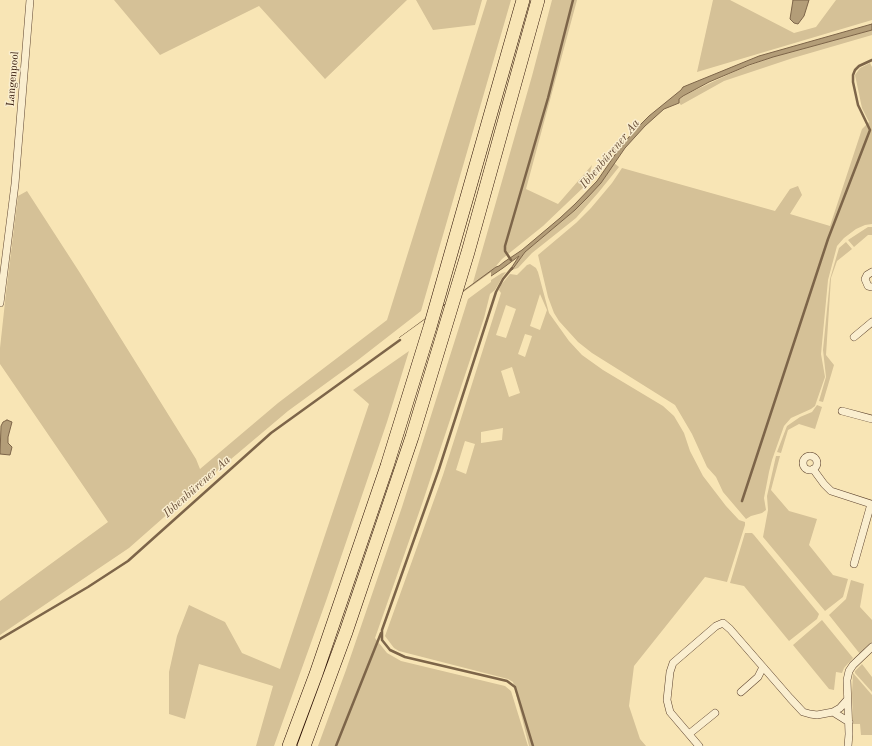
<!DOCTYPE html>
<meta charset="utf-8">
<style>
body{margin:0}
canvas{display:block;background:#f8e5b5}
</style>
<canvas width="872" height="746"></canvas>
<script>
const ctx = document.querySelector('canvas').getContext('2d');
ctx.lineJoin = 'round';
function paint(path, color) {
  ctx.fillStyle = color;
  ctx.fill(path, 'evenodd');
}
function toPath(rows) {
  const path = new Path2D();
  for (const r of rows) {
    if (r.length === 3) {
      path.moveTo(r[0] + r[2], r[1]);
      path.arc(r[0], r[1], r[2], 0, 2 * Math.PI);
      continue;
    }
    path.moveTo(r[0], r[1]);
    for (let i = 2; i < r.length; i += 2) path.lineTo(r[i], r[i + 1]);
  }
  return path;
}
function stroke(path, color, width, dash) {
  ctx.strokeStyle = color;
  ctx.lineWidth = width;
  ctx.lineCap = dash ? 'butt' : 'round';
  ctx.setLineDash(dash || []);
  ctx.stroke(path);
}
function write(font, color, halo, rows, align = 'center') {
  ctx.font = font + ' "Old Standard TT",serif';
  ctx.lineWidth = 3;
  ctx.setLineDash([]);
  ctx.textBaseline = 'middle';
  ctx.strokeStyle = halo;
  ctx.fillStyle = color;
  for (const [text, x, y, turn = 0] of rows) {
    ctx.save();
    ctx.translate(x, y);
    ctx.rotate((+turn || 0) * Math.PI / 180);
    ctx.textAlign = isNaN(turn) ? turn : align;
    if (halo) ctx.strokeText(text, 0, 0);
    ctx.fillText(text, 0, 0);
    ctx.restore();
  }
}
const green = toPath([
 [114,0,407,0,325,79,259,6,160,55],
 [416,0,482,0,475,25,433,30],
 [487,0,511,0,421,311,358,360,288,411,205,481,129,548,0,635,0,601,108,522,0,364,0,348,6,293,18,196,27,191,80,273,196,459,200,469,278,403,387,320],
 [552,0,577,0,526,189,558,204,592,165,587,184,543,226,502,259,491,272,472,286,532,76],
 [713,0,730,0,794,33,816,27,836,0,872,0,872,20,697,72],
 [872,30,872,35,793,58,724,81,681,105,679,103,679,99,689,93,738,70,772,57],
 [870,63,872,67,872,224,865,225,856,229,844,238,837,246,828,280,821,354,825,377,817,400,815,406,811,409,791,418,784,426,772,460,769,472,764,498,766,510,762,513,751,516,746,519,723,492,716,477,707,467,692,434,675,405,592,353,578,342,559,321,554,313,548,297,538,255,576,223,591,208,612,183,622,168,775,211,790,189,798,186,802,195,790,214,830,226,862,129,869,122,862,108,855,75,860,68],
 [614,163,619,167,598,193,576,218,532,253,518,268,512,270,525,252,575,210,601,183],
 [868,227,872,227,872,235,868,235,854,247,848,240],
 [846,242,852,249,837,261,831,278,826,355,834,365,823,402,819,401,826,377,823,350,830,279,839,248],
 [530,264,536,268,538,272,549,313,569,341,582,355,603,370,663,406,674,416,684,433,690,451,703,476,726,506,739,520,745,522,745,525,727,582,705,577,634,666,629,706,640,739,646,746,529,746,513,682,508,679,399,651,394,648,385,636,443,475,501,293,499,290,501,285,510,274,517,275,527,265],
 [540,294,547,310,540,330,530,326],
 [506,305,516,309,506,338,496,335],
 [525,334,532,336,525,357,518,354],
 [512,367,520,393,509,397,501,371],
 [503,428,502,440,481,443,481,432],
 [465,441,475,444,466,474,456,470],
 [506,272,503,276,495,290,490,294,484,318,422,504,375,638,387,653,401,661,505,686,511,691,528,746,318,746,346,670,402,507,468,299,491,282,491,280,502,273],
 [409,351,387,422,326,601,274,746,256,746,273,686,199,664,185,719,169,714,169,672,177,636,189,605,225,622,242,653,280,669,369,404,353,390],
 [817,405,822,407,815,429,799,424,788,430,781,453,777,452,787,426,800,417,812,412],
 [776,456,780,456,771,490,789,511,817,519,809,545,833,575,848,579,843,597,825,611,763,537,768,510,767,496],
 [745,533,752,533,754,535,819,614,817,619,789,641,744,586,730,583],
 [851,580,864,584,860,607,872,620,872,643,860,654,829,615,846,599],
 [822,620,853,658,844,668,842,673,836,672,834,690,829,689,793,645],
 [862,664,872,677,872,692,855,673,855,671],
 [853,673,872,695,872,735,861,735,860,724,853,724,852,693]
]);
const water = toPath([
 [793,0,809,0,804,16,798,24,794,23,790,19,793,0],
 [872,24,872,30,773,57,749,65,709,82,683,96,679,99,679,103,664,109,645,126,625,148,601,183,587,198,575,210,525,252,512,270,510,270,519,256,503,268,399,338,496,267,499,266,504,262,522,250,560,218,575,204,597,181,619,149,633,132,649,116,681,90,683,87,759,56,872,24],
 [7,420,12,422,8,437,8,443,12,447,10,455,0,454,1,426,3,422,7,420]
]);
const pier = toPath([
 [491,272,491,278,401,344,399,338]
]);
const stream = toPath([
 [511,260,505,251,505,246,548,98,573,0],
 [512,268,503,279,496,292,439,469,382,630,382,640,390,650,405,657,507,681,515,687,533,746],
 [742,501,828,239,870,130,858,105,853,82,853,75,855,70,859,66,872,60],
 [0,639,88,587,128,561,271,433,400,340],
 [336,746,381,633]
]);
const minor = toPath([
 [872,272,867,275,865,279,868,286,872,287],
 [0,303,15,184,30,0],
 [854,337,872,322],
 [842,411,872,419],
 [810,463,7],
 [813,469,824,484,831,491,871,504,854,564],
 [741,692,758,677,763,667],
 [833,712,840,708,847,700],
 [689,734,715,713],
 [699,746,670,712,667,700,670,672,673,663,716,626,723,623,730,629,790,698,803,712,810,714,817,715,833,712,849,722],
 [848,746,849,734,847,680,849,671,853,665,872,647]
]);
const motorway = toPath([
 [289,746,316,674,387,466,430,327,523,0],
 [304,746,346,632,412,437,468,252,538,0]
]);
const streetNames = [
 ["Langenpool",13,79,-85]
];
const waterNames = [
 ["Ibbenbürener Aa",610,154,-50],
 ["Ibbenbürener Aa",197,487,-42]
];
paint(green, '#d5c197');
paint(water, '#b39d78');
stroke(water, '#7d6549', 1);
paint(pier, '#f8e5b5');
stroke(stream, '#7d6549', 2.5);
stroke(minor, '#5f4530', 8);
stroke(motorway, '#2c1003', 14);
stroke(minor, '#faeecf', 7);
stroke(motorway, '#f8e5b5', 13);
write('11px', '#2c1003', '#faeecf', streetNames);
write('italic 12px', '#694f38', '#faeecf', waterNames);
</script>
